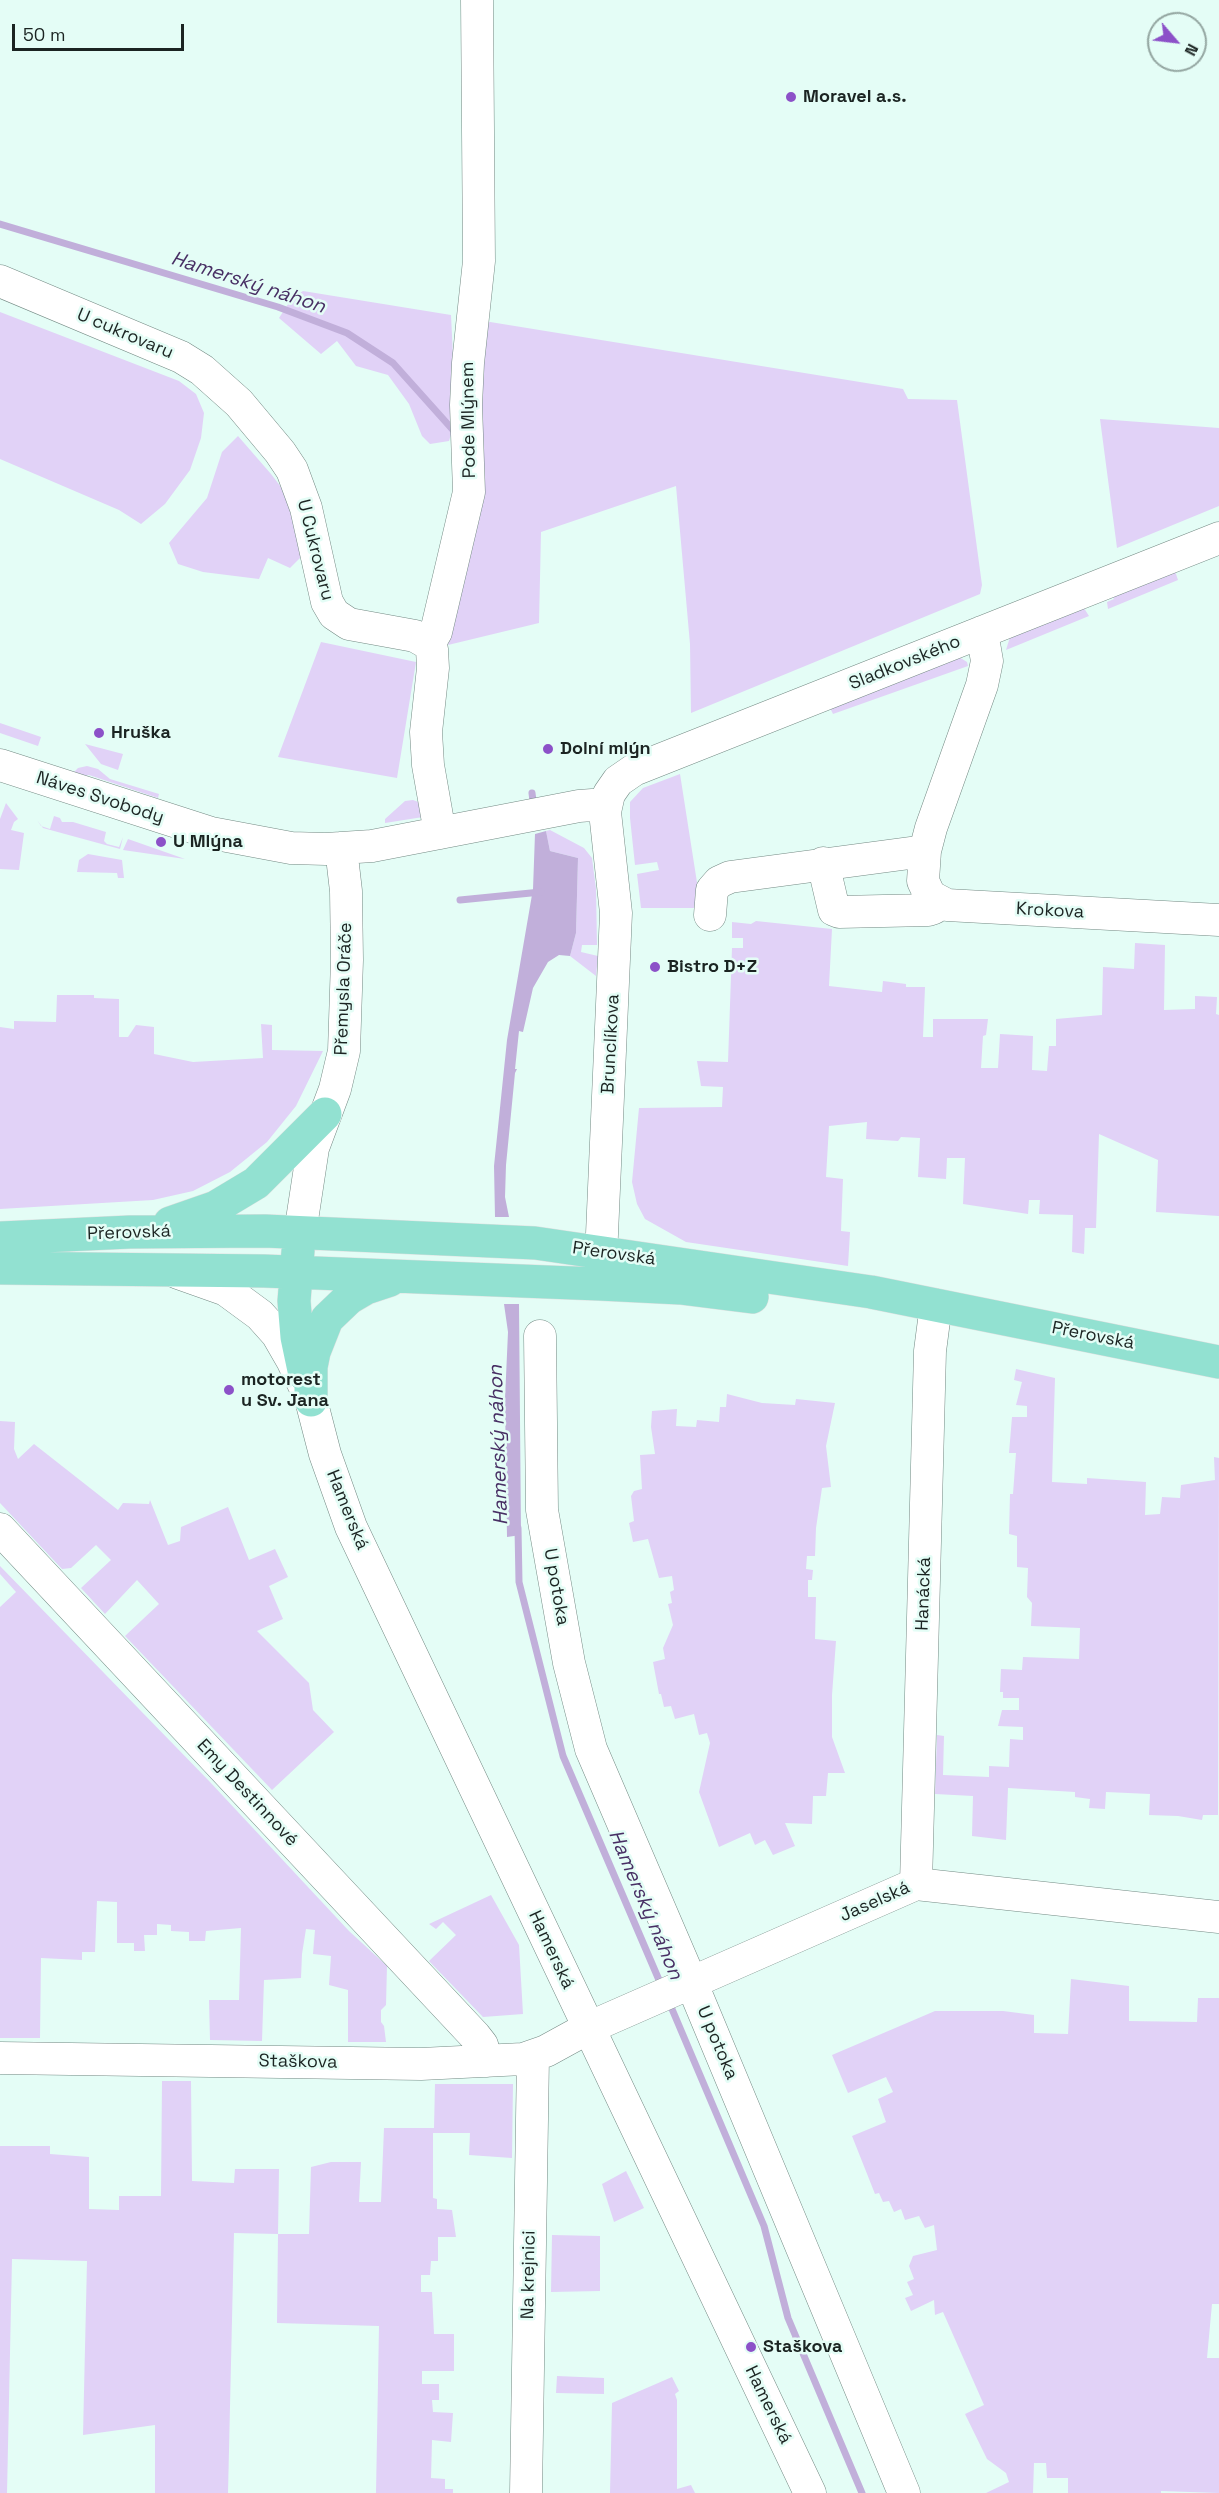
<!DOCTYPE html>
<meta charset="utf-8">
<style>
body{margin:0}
#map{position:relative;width:1219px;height:2493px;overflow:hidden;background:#e4fdf6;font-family:"Space Grotesk",sans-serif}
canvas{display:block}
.north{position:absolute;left:1147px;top:12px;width:60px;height:60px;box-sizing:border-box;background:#e4fdf6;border:2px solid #94a6a1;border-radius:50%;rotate:118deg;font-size:16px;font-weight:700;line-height:24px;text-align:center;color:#1b2422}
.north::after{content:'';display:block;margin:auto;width:21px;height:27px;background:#8c51c8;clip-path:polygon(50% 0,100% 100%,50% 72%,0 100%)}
.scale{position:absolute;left:12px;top:24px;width:172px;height:27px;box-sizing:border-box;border:3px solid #1b2422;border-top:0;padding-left:8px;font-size:18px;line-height:21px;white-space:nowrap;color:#1b2422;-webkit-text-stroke:4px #e4fdf6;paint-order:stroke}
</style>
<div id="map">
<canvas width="1219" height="2493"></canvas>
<div class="north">N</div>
<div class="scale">50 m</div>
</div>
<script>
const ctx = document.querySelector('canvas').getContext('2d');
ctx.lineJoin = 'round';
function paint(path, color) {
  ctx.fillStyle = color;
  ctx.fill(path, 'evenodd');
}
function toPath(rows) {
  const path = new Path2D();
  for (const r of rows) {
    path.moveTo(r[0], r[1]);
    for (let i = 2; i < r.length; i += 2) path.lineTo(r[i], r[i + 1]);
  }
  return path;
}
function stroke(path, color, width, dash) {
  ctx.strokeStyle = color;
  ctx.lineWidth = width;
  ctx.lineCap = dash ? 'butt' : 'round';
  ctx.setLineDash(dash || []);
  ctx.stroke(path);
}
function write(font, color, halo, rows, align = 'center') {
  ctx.font = font + ' "Space Grotesk",sans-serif';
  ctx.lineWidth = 5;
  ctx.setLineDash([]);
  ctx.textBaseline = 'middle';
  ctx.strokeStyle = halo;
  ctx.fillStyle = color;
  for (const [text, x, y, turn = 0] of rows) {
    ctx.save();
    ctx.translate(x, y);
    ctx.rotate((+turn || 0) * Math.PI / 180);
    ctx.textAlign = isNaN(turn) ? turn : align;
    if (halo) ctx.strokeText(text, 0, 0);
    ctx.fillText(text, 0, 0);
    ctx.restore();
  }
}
const green = toPath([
 [303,291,451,315,456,418,449,441,430,444,422,436,409,404,388,375,356,366,337,341,321,354,279,318,292,298],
 [0,312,179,381,196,394,204,413,201,438,190,470,165,504,141,524,119,510,0,459],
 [484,321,903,389,908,399,957,400,982,585,980,594,691,713,690,644,676,486,541,532,539,623,448,645,481,501,480,391],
 [1100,419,1219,428,1219,506,1117,548],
 [238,436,271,474,291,500,308,550,290,568,268,558,259,579,203,572,178,564,169,543,207,498,222,452],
 [1174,568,1178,580,1108,609,1107,602,1114,599,1113,597,1110,599,1109,595],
 [1082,605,1089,616,1006,650,1010,637],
 [321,642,416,662,397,778,278,757],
 [959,657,967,662,968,666,833,714,831,710,831,707],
 [0,723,41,737,38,746,0,733],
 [85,744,123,754,118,770,101,764],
 [87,766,98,769,110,779,159,794,158,798,89,775,77,778,72,774,78,768],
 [680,774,701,908,641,908,637,874,659,870,657,862,635,865,630,818,630,802,643,788],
 [413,800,421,803,423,817,385,823,385,819,405,801],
 [6,803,18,819,14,822,11,830,24,833,19,870,0,869,0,819],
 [54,816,60,818,62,822,73,822,106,832,104,841,107,844,119,847,123,837,120,849,43,828,37,820,41,826,50,829],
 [550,830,584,848,592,858,596,889,597,945,582,945,581,952,598,956,596,976,570,956,576,933,578,858,550,851,546,831],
 [128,839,185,859,123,850],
 [88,854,122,860,124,878,118,878,117,873,77,872,79,860],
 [756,921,832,929,829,986,882,992,883,981,906,984,906,987,925,987,923,1037,933,1037,933,1019,988,1019,986,1035,983,1036,981,1068,998,1068,1000,1034,1033,1036,1032,1070,1047,1071,1049,1046,1056,1046,1056,1019,1102,1015,1103,967,1134,969,1135,943,1165,945,1164,1010,1195,1009,1195,996,1217,997,1216,1014,1219,1015,1219,1216,1156,1212,1158,1160,1099,1134,1096,1228,1085,1228,1084,1254,1072,1252,1073,1215,1039,1214,1040,1200,1029,1200,1028,1214,963,1204,965,1158,947,1158,946,1179,918,1177,920,1138,901,1137,898,1141,866,1139,867,1122,829,1126,826,1177,843,1179,841,1231,850,1232,848,1266,686,1242,645,1219,637,1204,632,1182,639,1108,722,1107,723,1087,701,1086,697,1061,728,1062,732,948,743,948,743,938,732,938,732,922,751,924],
 [57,995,94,995,94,998,119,999,119,1037,128,1037,136,1025,154,1027,154,1054,193,1062,263,1058,261,1024,272,1025,272,1050,323,1051,296,1106,267,1142,230,1172,193,1191,153,1200,0,1209,0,1027,14,1029,14,1021,56,1022],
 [1016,1369,1055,1378,1052,1482,1087,1484,1087,1478,1146,1482,1145,1515,1160,1514,1162,1497,1180,1498,1181,1485,1215,1480,1214,1457,1219,1458,1218,1815,1203,1815,1202,1820,1178,1816,1149,1815,1150,1794,1106,1792,1105,1809,1089,1808,1090,1799,1075,1797,1075,1792,1008,1788,1006,1840,972,1836,973,1796,935,1794,937,1735,944,1736,943,1775,989,1777,989,1766,1009,1767,1010,1739,1023,1740,1023,1727,998,1726,1002,1710,1019,1710,1019,1698,1003,1698,1003,1692,1000,1692,1001,1669,1022,1670,1023,1657,1079,1659,1080,1628,1031,1626,1032,1603,1027,1597,1028,1568,1017,1567,1017,1536,1009,1534,1010,1494,1013,1494,1016,1453,1009,1453,1012,1417,1027,1417,1027,1406,1016,1405,1022,1382,1014,1380],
 [727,1394,762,1403,795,1405,796,1399,835,1403,826,1446,831,1487,822,1488,816,1528,815,1556,807,1556,806,1569,813,1570,812,1580,808,1580,808,1597,816,1597,815,1639,836,1641,832,1695,832,1737,845,1773,828,1773,826,1796,813,1796,812,1824,785,1823,795,1846,773,1855,765,1840,755,1845,750,1833,719,1847,699,1792,710,1743,707,1733,699,1735,694,1714,675,1719,671,1706,664,1707,661,1694,659,1694,653,1662,665,1659,663,1648,673,1625,668,1604,672,1603,670,1592,674,1590,672,1576,659,1578,648,1539,633,1542,629,1523,634,1521,631,1496,634,1491,642,1489,640,1455,655,1454,651,1427,652,1411,677,1409,676,1426,696,1427,697,1420,719,1422,720,1407,726,1407],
 [0,1421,15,1422,14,1449,18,1459,34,1444,118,1510,123,1503,149,1504,150,1500,168,1545,180,1541,181,1527,228,1507,249,1560,275,1549,288,1577,269,1586,283,1619,257,1631,309,1683,313,1710,334,1732,272,1790,125,1636,159,1604,137,1580,105,1614,81,1588,111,1560,96,1545,71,1568,62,1569,0,1503],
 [0,1566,210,1782,349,1931,387,1966,386,2005,381,2010,381,2022,384,2026,386,2042,348,2042,348,1990,329,1985,331,1956,313,1954,315,1930,306,1929,302,1954,301,1978,264,1980,262,2041,210,2040,209,2000,239,2000,241,1928,206,1931,205,1941,189,1941,189,1932,171,1931,171,1925,157,1924,157,1935,144,1935,145,1951,134,1951,134,1943,117,1943,117,1902,97,1901,95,1952,82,1952,82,1960,41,1958,40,2038,0,2038,0,1607,16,1592,0,1574],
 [491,1895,519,1945,523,2014,483,2017,429,1961,456,1935,443,1922,436,1929,429,1924],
 [1071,1979,1129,1986,1129,2021,1197,2022,1198,1998,1219,1998,1219,2304,1212,2304,1207,2358,1219,2358,1219,2493,1161,2491,1161,2493,1068,2493,1068,2478,1047,2478,1046,2463,1034,2463,1033,2493,986,2493,1009,2482,1006,2473,987,2459,965,2414,984,2405,943,2312,935,2315,934,2300,911,2311,905,2298,913,2295,907,2282,914,2279,909,2266,913,2256,937,2250,934,2225,925,2228,919,2216,905,2220,901,2209,894,2212,889,2201,883,2202,879,2193,875,2194,852,2136,886,2122,878,2099,893,2092,886,2077,848,2093,832,2055,935,2011,1003,2011,1034,2015,1034,2033,1068,2034],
 [162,2081,191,2081,192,2181,234,2183,235,2169,279,2169,278,2234,309,2234,311,2167,331,2162,361,2162,359,2202,381,2202,384,2128,434,2128,435,2084,513,2084,512,2158,469,2155,470,2133,433,2133,433,2198,437,2199,437,2209,452,2210,456,2237,438,2237,438,2261,431,2261,430,2275,421,2275,421,2292,432,2292,434,2334,454,2334,454,2371,422,2371,422,2384,439,2384,439,2400,432,2400,433,2412,453,2413,451,2442,432,2440,431,2478,445,2479,445,2489,453,2489,453,2493,376,2493,379,2326,277,2323,278,2234,234,2233,228,2493,155,2493,155,2425,83,2435,87,2261,12,2259,7,2493,0,2493,0,2146,50,2146,50,2154,89,2157,89,2209,119,2210,119,2196,161,2196],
 [626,2171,644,2208,614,2222,602,2184],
 [552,2235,600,2236,600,2291,551,2292],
 [557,2376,604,2378,604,2394,556,2393],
 [672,2377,679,2391,675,2394,677,2400,677,2489,691,2485,695,2493,610,2493,612,2403]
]);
const water = toPath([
 [546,831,550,851,578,858,576,933,570,956,559,955,548,962,533,988,523,1032,519,1031,515,1069,517,1069,515,1073,506,1165,505,1197,509,1217,495,1217,494,1166,507,1040,533,889,535,834],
 [504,1304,519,1304,521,1535,507,1537,505,1399,508,1332]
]);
const stream = toPath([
 [0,224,278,307,347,333,393,363,453,430],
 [532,793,533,801],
 [460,900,541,892],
 [518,1528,519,1582,563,1756,662,1987],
 [669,2002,764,2226,788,2318,862,2493]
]);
const minor = toPath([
 [0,281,181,357,202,370,239,403,280,452,292,470,306,508,327,602,334,614,349,624,415,636,429,644],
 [982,632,987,661,982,685,931,828,925,851,923,881,930,896,947,905,1219,920],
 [0,765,211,833,291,848,326,849,372,846,579,806,606,804],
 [440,833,428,765,426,732,433,668,432,649,429,644,436,632,469,492,466,405,468,363,479,261,477,0],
 [823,863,834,910,839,912,928,910,934,908,939,902],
 [710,915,712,890,719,882,730,877,925,851],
 [300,1233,313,1148,335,1089,344,1051,347,960,346,891,341,848],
 [178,1273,226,1290,260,1315,277,1334,292,1360,311,1400,325,1454,351,1527,810,2493],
 [600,1280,616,913,605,812,609,794,618,781,634,770,1219,538],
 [540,1336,542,1510,569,1663,591,1749,692,1984,904,2493],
 [0,1529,475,2036,482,2045,487,2061],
 [916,1884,930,1351,936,1305],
 [0,2058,421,2064,523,2059,546,2051,588,2028,916,1884,1219,1917],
 [526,2493,533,2057]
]);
const major = toPath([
 [170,1223,216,1207,256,1183,325,1114],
 [0,1238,130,1232,265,1231,535,1243,871,1292,1219,1362],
 [298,1251,294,1301,297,1337,305,1375],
 [0,1268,264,1271,599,1284,680,1288,752,1297],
 [311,1400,311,1367,314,1352,327,1319,349,1298,366,1288,390,1280]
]);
const markers = [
 [791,97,6,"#8c51c8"],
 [99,733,6,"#8c51c8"],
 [548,749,6,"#8c51c8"],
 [161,842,6,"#8c51c8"],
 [655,967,6,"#8c51c8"],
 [229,1390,6,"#8c51c8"],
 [751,2347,6,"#8c51c8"]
];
const poiNames = [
 ["Moravel a.s.",803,97],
 ["Hruška",111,733],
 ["Dolní mlýn",560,749],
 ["U Mlýna",173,842],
 ["Bistro D+Z",667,967],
 ["motorest",241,1380],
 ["u Sv. Jana",241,1401],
 ["Staškova",763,2347]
];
const streetNames = [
 ["U cukrovaru",125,334,23],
 ["Pode Mlýnem",469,420,-91],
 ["U Cukrovaru",315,550,76],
 ["Sladkovského",905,663,-22],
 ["Náves Svobody",100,798,18],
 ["Krokova",1050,911,3],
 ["Přemysla Oráče",344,989,-88],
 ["Brunclíkova",611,1044,-87],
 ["Přerovská",129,1233,-2],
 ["Přerovská",614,1254,8],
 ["Přerovská",1093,1336,11],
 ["Hamerská",347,1510,68],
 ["U potoka",556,1587,80],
 ["Hanácká",924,1594,-88],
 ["Emy Destinnové",247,1793,47],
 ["Jaselská",875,1902,-24],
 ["Hamerská",551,1950,65],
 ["U potoka",717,2043,67],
 ["Staškova",298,2062,1],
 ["Na krejnici",529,2275,-89],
 ["Hamerská",768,2405,64]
];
const waterNames = [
 ["Hamerský náhon",248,283,18],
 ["Hamerský náhon",499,1445,-92],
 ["Hamerský náhon",645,1905,67]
];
paint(green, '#e1d2f7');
paint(water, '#c1afda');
stroke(stream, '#c1afda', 7);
stroke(minor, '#748a84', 33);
stroke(major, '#dfe0e0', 34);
stroke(minor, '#fff', 32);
stroke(major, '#92e1d1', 33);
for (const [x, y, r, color] of markers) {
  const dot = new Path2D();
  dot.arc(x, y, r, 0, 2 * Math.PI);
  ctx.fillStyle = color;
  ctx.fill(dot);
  stroke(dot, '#e4fdf6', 2);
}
write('bold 18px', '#1b2422', '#e4fdf6', poiNames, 'left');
write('18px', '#1b2422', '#e4fdf6', streetNames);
write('italic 20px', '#482f64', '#e4fdf6', waterNames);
</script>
